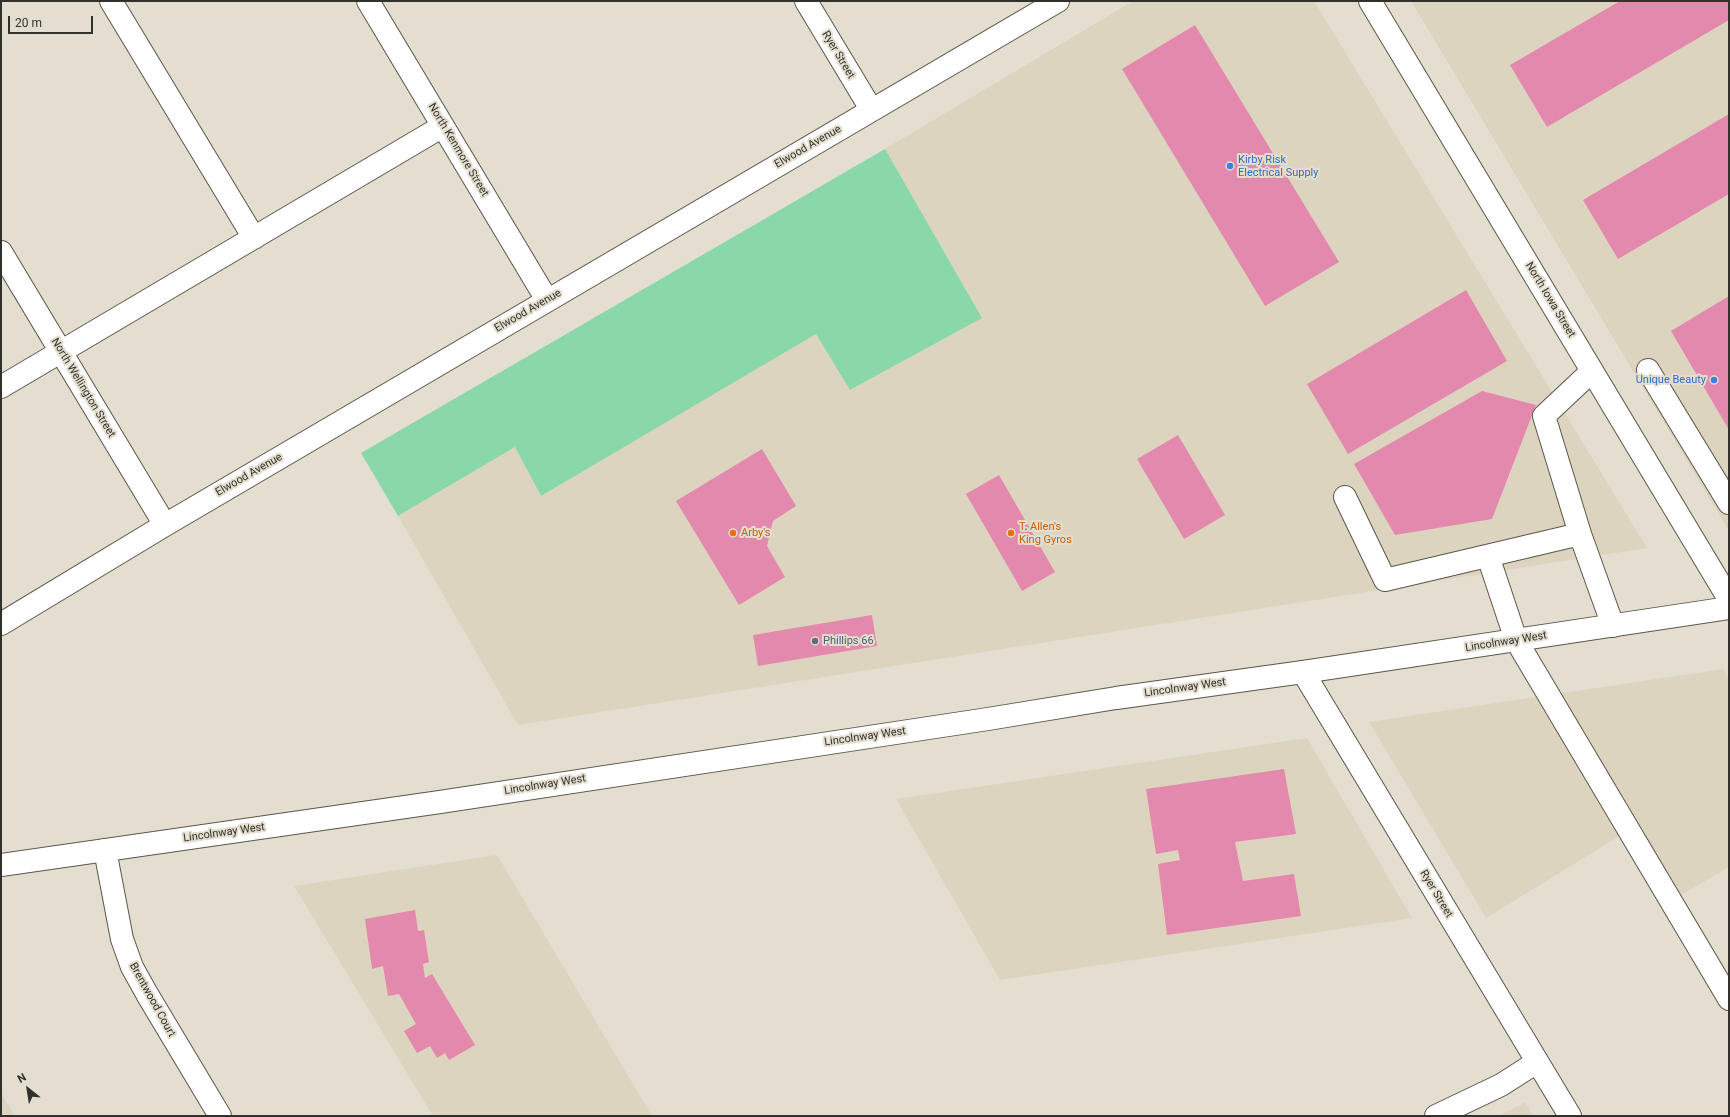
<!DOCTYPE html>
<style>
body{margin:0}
#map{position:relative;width:1730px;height:1117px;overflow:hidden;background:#e4ded0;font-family:Roboto,sans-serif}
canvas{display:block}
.frame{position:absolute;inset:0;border:2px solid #32302a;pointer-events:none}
.north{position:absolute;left:8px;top:1069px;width:40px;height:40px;-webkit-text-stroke:3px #e4ded0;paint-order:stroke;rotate:330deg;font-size:11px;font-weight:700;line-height:16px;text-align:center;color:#32302a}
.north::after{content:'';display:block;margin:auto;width:14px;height:18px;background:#32302a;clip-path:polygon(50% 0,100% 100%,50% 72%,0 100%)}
.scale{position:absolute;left:8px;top:16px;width:85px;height:18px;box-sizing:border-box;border:2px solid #32302a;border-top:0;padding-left:5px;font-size:12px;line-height:14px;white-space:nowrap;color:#32302a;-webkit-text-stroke:3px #e4ded0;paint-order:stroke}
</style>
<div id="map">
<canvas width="1730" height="1117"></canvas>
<div class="frame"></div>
<div class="north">N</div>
<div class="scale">20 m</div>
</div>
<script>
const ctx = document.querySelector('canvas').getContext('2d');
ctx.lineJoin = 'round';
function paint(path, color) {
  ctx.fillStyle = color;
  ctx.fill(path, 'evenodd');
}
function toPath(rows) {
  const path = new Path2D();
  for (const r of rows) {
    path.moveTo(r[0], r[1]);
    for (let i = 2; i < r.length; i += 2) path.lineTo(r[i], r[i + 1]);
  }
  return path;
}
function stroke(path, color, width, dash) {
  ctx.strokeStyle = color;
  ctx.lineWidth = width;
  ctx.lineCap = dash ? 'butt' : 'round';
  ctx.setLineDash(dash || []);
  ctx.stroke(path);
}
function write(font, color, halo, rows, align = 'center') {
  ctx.font = font + ' Roboto,sans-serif';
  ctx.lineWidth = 4;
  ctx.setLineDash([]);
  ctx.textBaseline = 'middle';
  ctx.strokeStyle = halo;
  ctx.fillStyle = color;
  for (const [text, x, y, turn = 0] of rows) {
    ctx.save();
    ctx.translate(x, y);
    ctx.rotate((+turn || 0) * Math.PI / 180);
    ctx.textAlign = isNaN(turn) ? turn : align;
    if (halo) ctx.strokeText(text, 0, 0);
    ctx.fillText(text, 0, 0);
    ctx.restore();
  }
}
const built = toPath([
 [1133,1,1314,1,1647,548,518,725,398,516,515,447,541,496,816,333,850,390,981,318,885,149],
 [1411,1,1729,1,1729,531],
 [1723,669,1729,680,1729,867,1664,905,1621,835,1486,918,1369,722],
 [1307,738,1412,918,1000,980,896,799],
 [497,855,652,1116,433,1116,294,886],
 [1,1093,15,1116,1,1116],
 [1525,1102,1533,1116,1499,1116]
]);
const green = toPath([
 [885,149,982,318,850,390,816,334,541,496,515,447,398,516,361,453]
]);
const building = toPath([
 [1620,1,1729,1,1729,20,1547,127,1510,65],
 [1195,25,1339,262,1265,306,1122,69],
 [1729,114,1729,194,1618,259,1583,200],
 [1466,290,1507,361,1348,454,1307,384],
 [1729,296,1729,430,1671,331],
 [1482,391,1536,405,1492,519,1395,535,1354,464],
 [1178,435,1225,515,1184,539,1137,459],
 [762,449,796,506,773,521,767,546,785,577,739,605,676,501],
 [999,475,1055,572,1022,591,966,494],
 [872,615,877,646,758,666,753,635],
 [1284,769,1296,834,1235,842,1243,881,1294,874,1301,916,1167,935,1158,864,1180,860,1178,850,1156,854,1146,789],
 [415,910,418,931,424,930,429,962,423,964,425,978,432,974,475,1045,449,1060,445,1053,437,1058,430,1046,417,1053,404,1031,416,1024,399,994,388,996,383,966,372,969,365,919]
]);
const minor = toPath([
 [111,1,254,238],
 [368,1,547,300],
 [806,1,871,109],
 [1370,1,1729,599],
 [1,252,165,525],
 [1648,370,1729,503],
 [1,387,443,126],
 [1345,497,1385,580,1580,534,1544,416,1592,371],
 [1580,534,1613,626],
 [1488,556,1516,640,1729,999],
 [1,624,165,525,1058,1],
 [1303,672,1570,1116],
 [105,850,122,939,132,967,147,994,220,1116],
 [1436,1116,1501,1085,1537,1062]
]);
const major = toPath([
 [1,865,440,802,988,719,1116,698,1303,672,1729,608]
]);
const markers = [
 [1230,166,4,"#3f7fe0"],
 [1714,380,4,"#3f7fe0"],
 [733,533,4,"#e8710a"],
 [1011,533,4,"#e8710a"],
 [815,641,4,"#5c6f8a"]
];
const streetNames = [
 ["Ryer Street",838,55,59],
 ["Elwood Avenue",808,147,-30],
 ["North Kenmore Street",458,150,59],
 ["North Iowa Street",1550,300,59],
 ["Elwood Avenue",528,311,-30],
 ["North Wellington Street",83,388,59],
 ["Elwood Avenue",249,475,-30],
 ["Lincolnway West",1506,642,-9],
 ["Lincolnway West",1185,688,-8],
 ["Lincolnway West",865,737,-8],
 ["Lincolnway West",545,785,-9],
 ["Lincolnway West",224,833,-8],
 ["Ryer Street",1436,894,59],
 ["Brentwood Court",152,1000,61]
];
const shopNames = [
 ["Kirby Risk",1238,160],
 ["Electrical Supply",1238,173],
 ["Unique Beauty",1706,380,"right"]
];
const foodNames = [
 ["T. Allen's",1019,527],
 ["King Gyros",1019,540],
 ["Arby's",741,533]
];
const serviceNames = [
 ["Phillips 66",823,641]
];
paint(built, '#ddd4bf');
paint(green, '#8ad8a9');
paint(building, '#e489ae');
stroke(minor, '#5b564a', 24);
stroke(major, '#5b564a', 24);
stroke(minor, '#fff', 22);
stroke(major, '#fff', 22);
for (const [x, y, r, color] of markers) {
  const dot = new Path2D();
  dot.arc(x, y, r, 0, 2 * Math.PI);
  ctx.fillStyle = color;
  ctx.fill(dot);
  stroke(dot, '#e4ded0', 1.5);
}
write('11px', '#32302a', '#e4ded0', streetNames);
write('11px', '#366cbe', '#e4ded0', shopNames, 'left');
write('11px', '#c56008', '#e4ded0', foodNames, 'left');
write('11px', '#4e5e75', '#e4ded0', serviceNames, 'left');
</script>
